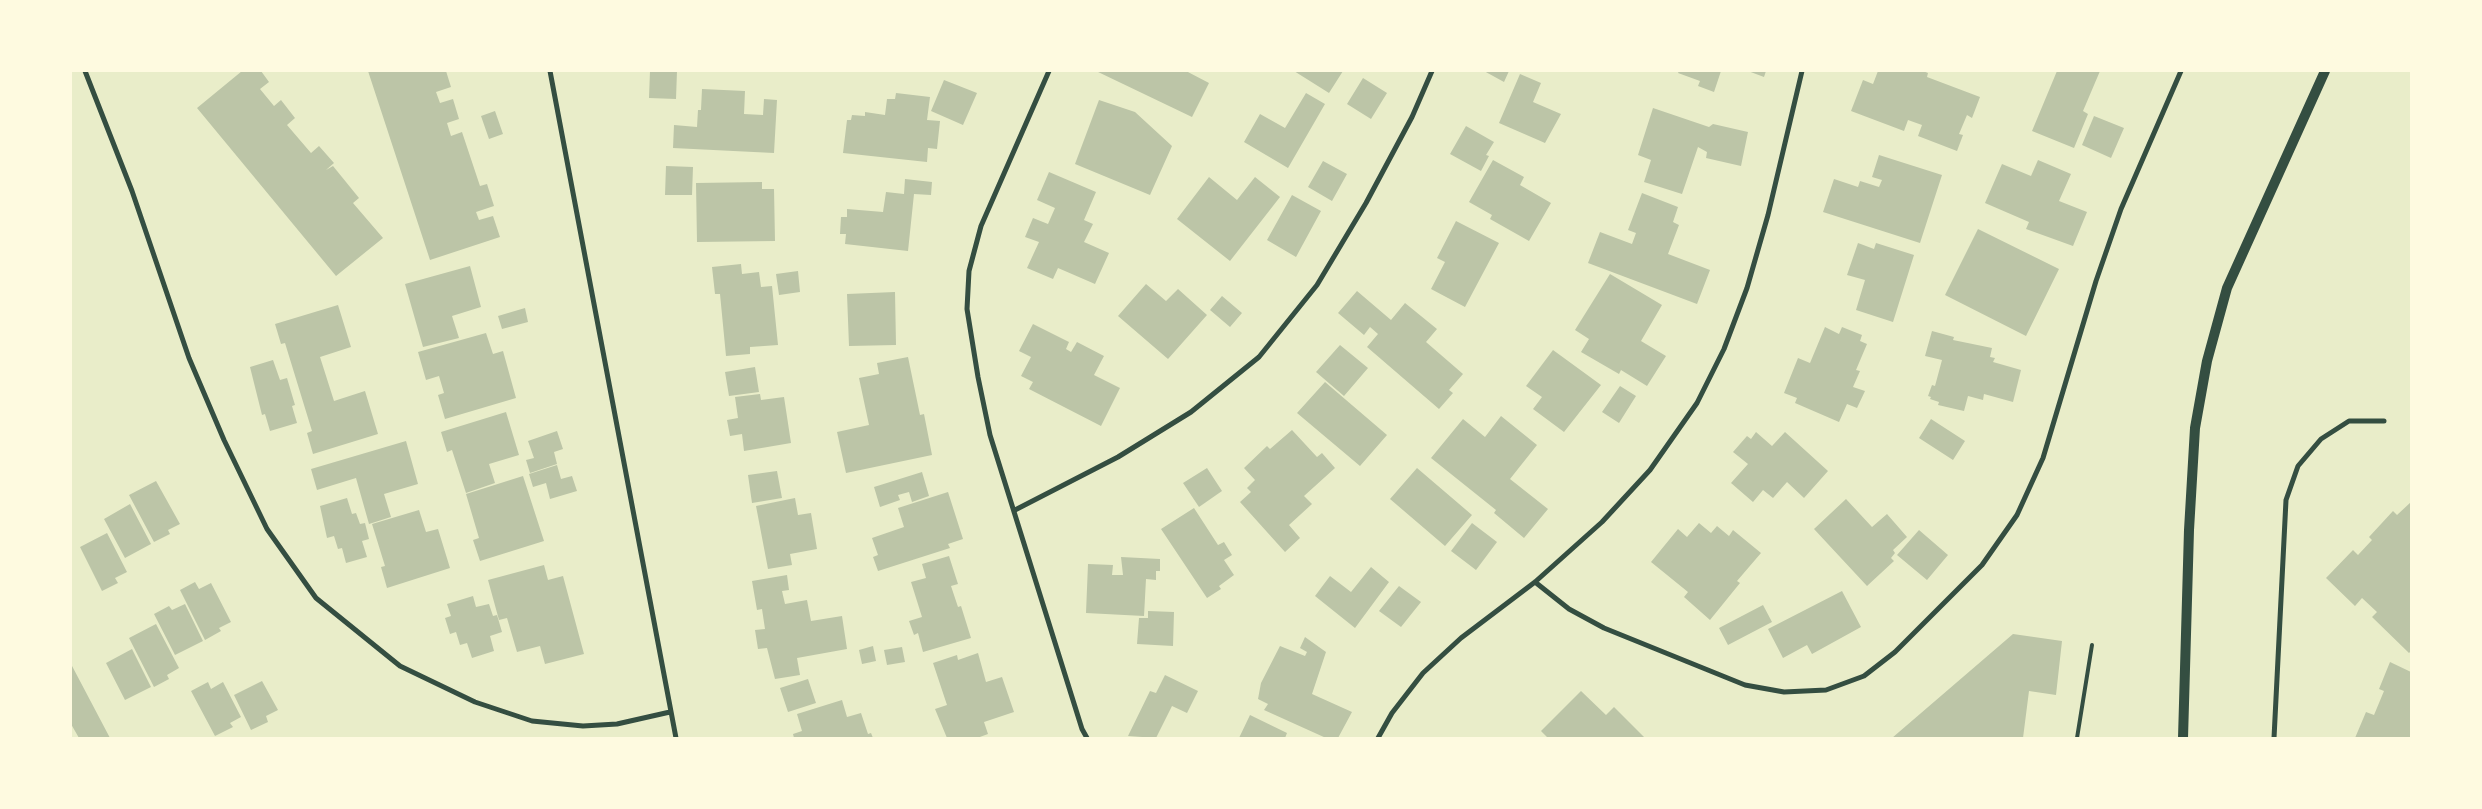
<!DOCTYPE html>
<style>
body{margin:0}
#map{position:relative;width:2482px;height:809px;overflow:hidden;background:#e9edc9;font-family:"PT Sans Narrow",sans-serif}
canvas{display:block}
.frame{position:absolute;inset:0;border:72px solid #fefae0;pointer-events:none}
</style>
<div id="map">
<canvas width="2482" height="809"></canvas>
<div class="frame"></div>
</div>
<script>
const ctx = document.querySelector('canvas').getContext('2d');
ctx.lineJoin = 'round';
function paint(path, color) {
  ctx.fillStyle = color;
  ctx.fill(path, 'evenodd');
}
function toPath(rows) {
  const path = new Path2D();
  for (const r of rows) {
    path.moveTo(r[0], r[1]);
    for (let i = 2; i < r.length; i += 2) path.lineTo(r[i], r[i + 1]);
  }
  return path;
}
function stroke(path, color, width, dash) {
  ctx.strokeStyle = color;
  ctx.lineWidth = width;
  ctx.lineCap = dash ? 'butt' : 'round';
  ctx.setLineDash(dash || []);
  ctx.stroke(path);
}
const building = toPath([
 [242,71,261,71,269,82,260,89,274,106,281,100,295,118,287,125,311,153,319,146,334,163,326,170,333,166,359,198,353,203,383,238,336,276,197,108],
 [368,71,446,71,451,87,436,92,440,103,453,99,459,119,447,123,451,136,462,132,480,186,487,184,494,206,476,212,479,220,493,216,500,237,430,260],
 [650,71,677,71,676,99,649,98],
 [1096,71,1186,71,1209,83,1192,117],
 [1294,71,1343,71,1329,93],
 [1484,71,1509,71,1504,82],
 [1679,71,1721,71,1714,92,1698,86,1700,81,1678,73],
 [1748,71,1766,71,1764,77],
 [1878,71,1923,71,1928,73,1927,77,1980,97,1972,118,1967,115,1959,134,1963,135,1957,151,1918,136,1922,125,1908,120,1904,131,1851,111,1863,80,1873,84],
 [2057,71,2100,71,2083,111,2088,114,2074,148,2032,131],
 [1520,74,1541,83,1533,102,1561,114,1545,143,1499,123],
 [1363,78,1387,93,1371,119,1347,104],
 [944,80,977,93,963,125,931,111],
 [702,89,745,91,744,114,763,115,764,99,777,100,774,153,673,148,674,125,697,127,698,110,701,110],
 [896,93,930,97,927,120,940,121,937,149,928,148,927,162,843,153,847,120,851,120,852,115,865,116,865,112,885,115,887,99,895,99],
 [1306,93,1325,104,1288,168,1244,142,1260,114,1285,128],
 [1099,100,1135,112,1172,146,1150,195,1075,164],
 [1653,108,1709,127,1713,124,1748,132,1741,166,1706,158,1707,152,1698,147,1682,194,1644,182,1651,160,1638,155],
 [495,111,503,134,489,139,481,116],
 [2094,116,2124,128,2111,158,2082,145],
 [1466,126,1494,142,1486,155,1489,156,1481,171,1450,154],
 [1879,155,1942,175,1920,243,1823,212,1834,179,1858,187,1860,181,1879,187,1882,180,1872,177],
 [1493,160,1524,177,1520,185,1551,203,1529,241,1490,219,1492,215,1469,202],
 [2038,160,2071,174,2059,201,2087,212,2073,246,2026,229,2029,222,1985,203,2002,164,2031,176],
 [1323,161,1347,174,1332,201,1308,187],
 [666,166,693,167,692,195,665,195],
 [1049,172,1096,192,1084,220,1093,224,1084,242,1109,253,1095,284,1058,268,1053,279,1027,268,1039,242,1025,237,1033,218,1048,224,1055,208,1037,200],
 [1209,177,1237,200,1255,177,1280,197,1230,261,1177,219],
 [905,179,932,182,931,195,914,194,908,251,845,244,846,234,840,234,841,217,847,217,847,209,883,212,886,192,904,194],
 [762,182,762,189,774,189,775,241,697,242,696,183],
 [1642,193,1678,207,1673,222,1679,225,1668,254,1710,270,1697,304,1588,263,1600,232,1632,244,1636,233,1628,230],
 [1292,195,1321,211,1296,257,1267,240],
 [1456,221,1499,243,1465,307,1431,289,1445,262,1437,258],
 [1978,229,2059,269,2026,336,1945,295],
 [1858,243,1874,249,1876,243,1914,255,1893,322,1856,310,1865,280,1847,275],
 [741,264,742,274,759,272,761,287,772,286,778,345,750,347,750,354,726,356,720,294,715,294,712,267],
 [470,266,481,307,452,316,459,338,423,347,405,284],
 [798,271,800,292,779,295,776,274],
 [1610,274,1662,305,1641,341,1666,356,1647,386,1621,370,1619,374,1581,352,1589,339,1575,330],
 [1146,284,1166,301,1178,289,1207,315,1168,359,1118,316],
 [1357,291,1391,320,1405,303,1437,329,1426,342,1463,374,1449,390,1453,393,1439,409,1367,347,1378,334,1370,327,1364,335,1338,313],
 [895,292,896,345,849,346,847,294],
 [1222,296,1242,313,1230,327,1210,310],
 [338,305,351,347,320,357,334,401,365,391,378,434,313,454,307,433,312,431,285,343,281,344,275,324],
 [525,308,528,322,502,329,498,316],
 [1033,324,1069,342,1066,349,1071,352,1077,342,1104,356,1094,375,1120,388,1101,426,1029,389,1033,382,1021,376,1031,357,1019,351],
 [1825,327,1839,334,1842,327,1862,335,1860,341,1867,344,1856,370,1860,371,1853,387,1865,391,1857,408,1847,404,1839,422,1795,403,1797,398,1784,393,1798,358,1810,363],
 [1932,331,1954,337,1953,340,1992,348,1990,357,1995,358,1993,362,2021,370,2013,402,1984,394,1983,400,1968,396,1964,411,1938,405,1939,402,1930,399,1931,397,1928,396,1932,385,1935,386,1942,360,1925,356],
 [486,333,493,354,503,351,516,398,445,419,438,395,444,393,439,376,426,380,418,352],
 [1340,345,1368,368,1344,396,1316,372],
 [1553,350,1601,385,1564,432,1533,409,1542,397,1526,386],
 [908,357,920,415,924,414,932,455,846,473,837,432,869,425,859,378,879,374,877,363],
 [273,360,280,380,287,378,295,405,292,406,297,423,270,431,265,414,262,415,250,367],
 [755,367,759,392,729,396,725,372],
 [1325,382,1387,435,1360,466,1297,413],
 [1620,386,1636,396,1619,423,1602,412],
 [760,394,761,400,784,397,791,443,744,451,742,434,730,436,727,420,738,418,735,397],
 [506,412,519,455,489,464,495,483,466,493,452,450,447,452,441,432],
 [1501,416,1537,445,1510,479,1548,509,1524,538,1494,513,1496,510,1431,458,1463,419,1485,437],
 [1931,419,1965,441,1953,460,1919,438],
 [1292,430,1317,457,1322,453,1335,468,1304,496,1312,504,1289,525,1300,538,1285,552,1240,502,1251,492,1247,488,1255,480,1244,468,1267,446,1270,449],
 [557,431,563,449,554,452,557,464,530,473,526,460,534,458,528,441],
 [1756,432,1772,446,1785,432,1828,471,1804,498,1787,482,1773,498,1763,490,1753,502,1731,483,1748,464,1733,452,1747,436,1751,439],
 [406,441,418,484,384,494,391,517,369,524,356,478,317,490,311,469],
 [557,465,561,479,572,476,577,491,550,499,546,483,533,487,529,474],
 [1207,468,1222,491,1199,507,1183,483],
 [1417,468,1472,515,1445,546,1390,499],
 [777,471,782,498,752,503,748,475],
 [922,472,929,496,912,502,909,492,898,495,900,500,880,507,874,487],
 [523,476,544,541,480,561,473,540,479,538,466,494],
 [156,481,180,524,168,530,170,534,154,542,129,495],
 [948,492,963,539,948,544,950,548,878,571,873,557,878,555,872,538,904,527,898,508],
 [347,498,352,514,356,513,360,524,365,523,369,539,362,541,367,557,346,563,342,548,338,549,334,536,327,538,320,506],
 [795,498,798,515,811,513,817,549,790,554,792,565,768,569,756,506],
 [1846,499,1872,527,1887,514,1907,537,1893,550,1895,553,1891,558,1894,561,1867,586,1814,529],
 [2411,502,2411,651,2409,653,2372,617,2377,612,2362,598,2355,606,2326,578,2353,550,2358,555,2372,540,2369,537,2393,511,2397,515],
 [130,504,151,544,125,558,104,519],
 [1194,508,1218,545,1224,542,1232,555,1224,560,1234,575,1219,586,1221,589,1207,598,1161,529],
 [419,510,426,532,438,529,450,568,387,588,381,567,385,566,372,524],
 [1472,523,1497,542,1476,570,1451,551],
 [1699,523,1711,533,1717,526,1729,536,1733,530,1761,553,1737,581,1740,583,1710,620,1684,597,1688,592,1651,562,1678,529,1687,537],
 [1919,530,1948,555,1927,580,1897,555],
 [107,533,127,572,115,578,118,583,102,591,80,547],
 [949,556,958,584,951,586,958,607,961,606,971,638,923,652,918,633,914,635,909,621,922,617,911,582,926,578,922,564],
 [1121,557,1160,559,1160,571,1156,571,1156,580,1146,579,1144,616,1086,613,1088,564,1113,565,1112,575,1123,575],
 [544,565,548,580,563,576,584,654,545,664,540,646,517,652,507,618,499,620,488,580],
 [1371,567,1389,582,1355,628,1315,596,1330,576,1351,592],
 [787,575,789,590,782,591,785,604,807,600,811,621,842,616,847,649,797,658,800,675,775,679,767,648,758,649,755,630,765,629,762,609,757,610,752,581],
 [195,582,199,589,211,583,231,622,219,628,221,631,205,640,180,590],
 [1399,586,1421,602,1401,627,1379,611],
 [1842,591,1861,627,1812,654,1807,645,1783,658,1768,629],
 [473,596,476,607,489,604,493,616,497,615,502,632,490,636,494,651,472,658,467,643,460,645,456,632,450,634,445,618,451,616,447,604],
 [185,604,203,641,175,655,154,614,169,606,172,610],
 [1763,605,1772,622,1728,645,1719,628],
 [1148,611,1174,612,1173,646,1137,644,1139,618,1148,618],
 [156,624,179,668,167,675,169,679,154,687,129,638],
 [2013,634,2062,641,2056,695,2029,691,2023,738,1892,738],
 [1305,637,1326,652,1312,694,1352,712,1338,738,1326,738,1264,710,1268,704,1258,699,1261,683,1280,646,1305,656,1307,652,1300,648],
 [873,646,876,661,862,664,859,650],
 [902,647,905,662,887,665,884,650],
 [132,649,151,687,125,700,106,663],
 [978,653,986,682,1002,677,1014,712,984,722,988,734,977,738,947,738,935,709,947,705,933,663,957,655,958,660],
 [2390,662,2411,672,2411,738,2355,738,2366,712,2374,715,2384,691,2379,689],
 [71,664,110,738,79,738,71,724],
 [1165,675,1198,691,1187,713,1172,706,1156,738,1128,736,1150,691,1156,693],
 [808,679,816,703,788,712,780,688],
 [262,681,278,710,266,716,268,722,251,730,234,695],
 [208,682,211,689,223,682,241,717,230,723,233,727,215,736,191,691],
 [1581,691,1606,715,1614,707,1645,738,1548,738,1541,731],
 [842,700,847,717,861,713,868,734,871,733,873,738,794,738,793,734,802,731,797,714],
 [1250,715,1287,733,1285,738,1239,738]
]);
const service = toPath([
 [2077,738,2092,645]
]);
const minor = toPath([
 [85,71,132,191,189,358,224,440,267,529,316,598,400,666,475,702,532,721,583,726,617,724,670,712],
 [550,71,676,738],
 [1049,71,981,226,969,271,967,309,978,377,990,435,1082,729,1087,738],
 [1015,510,1118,457,1191,412,1259,357,1317,285,1366,203,1412,117,1432,71],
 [1535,582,1569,609,1604,628,1745,685,1784,692,1826,690,1864,676,1895,652,1982,565,2017,515,2043,458,2096,281,2121,209,2181,71],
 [1378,738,1392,713,1423,673,1461,638,1535,582,1602,522,1650,470,1697,403,1724,349,1747,288,1768,215,1802,71],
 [2274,738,2286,500,2298,466,2321,439,2349,421,2384,421]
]);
const secondary = toPath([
 [2183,738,2189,530,2195,428,2207,361,2227,288,2325,71]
]);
paint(building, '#bcc5a7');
stroke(service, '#344e41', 4);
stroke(minor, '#344e41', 5);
stroke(secondary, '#344e41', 10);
</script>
